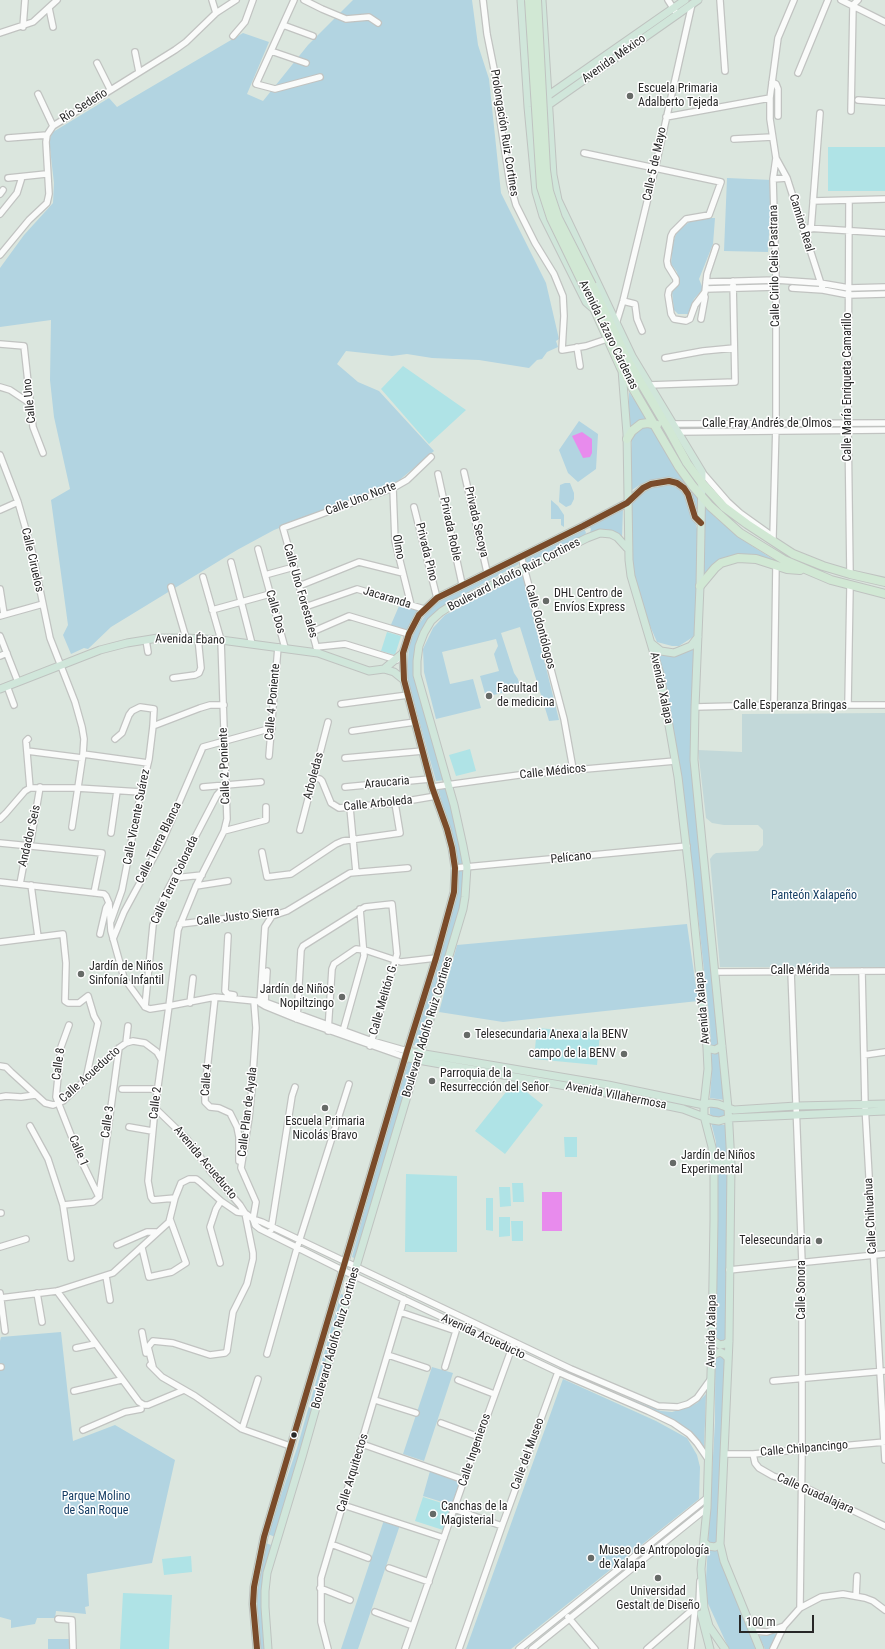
<!DOCTYPE html>
<meta charset="utf-8">
<style>
body{margin:0}
#map{position:relative;width:885px;height:1649px;overflow:hidden;background:#dbe6de;font-family:"Roboto Condensed",sans-serif}
canvas{display:block}
.scale{position:absolute;left:739px;top:1615px;width:75px;height:18px;box-sizing:border-box;border:2px solid #272727;border-top:0;padding-left:5px;font-size:12px;line-height:14px;white-space:nowrap;color:#272727;-webkit-text-stroke:3px #fff;paint-order:stroke}
</style>
<div id="map">
<canvas width="885" height="1649"></canvas>
<div class="scale">100 m</div>
</div>
<script>
const ctx = document.querySelector('canvas').getContext('2d');
ctx.lineJoin = 'round';
function paint(path, color) {
  ctx.fillStyle = color;
  ctx.fill(path, 'evenodd');
}
function toPath(rows) {
  const path = new Path2D();
  for (const r of rows) {
    path.moveTo(r[0], r[1]);
    for (let i = 2; i < r.length; i += 2) path.lineTo(r[i], r[i + 1]);
  }
  return path;
}
function stroke(path, color, width, dash) {
  ctx.strokeStyle = color;
  ctx.lineWidth = width;
  ctx.lineCap = dash ? 'butt' : 'round';
  ctx.setLineDash(dash || []);
  ctx.stroke(path);
}
function write(font, color, halo, rows, align = 'center') {
  ctx.font = font + ' "Roboto Condensed",sans-serif';
  ctx.lineWidth = 3;
  ctx.setLineDash([]);
  ctx.textBaseline = 'middle';
  ctx.strokeStyle = halo;
  ctx.fillStyle = color;
  for (const [text, x, y, turn = 0] of rows) {
    ctx.save();
    ctx.translate(x, y);
    ctx.rotate((+turn || 0) * Math.PI / 180);
    ctx.textAlign = isNaN(turn) ? turn : align;
    if (halo) ctx.strokeText(text, 0, 0);
    ctx.fillText(text, 0, 0);
    ctx.restore();
  }
}
const green = toPath([
 [353,0,472,0,478,45,489,79,501,193,546,283,559,339,556,341,558,347,547,352,542,359,537,360,529,368,479,360,432,358,407,354,392,356,346,351,337,364,358,382,379,391,434,451,396,483,274,530,237,550,111,627,88,649,84,648,71,654,63,635,68,625,51,500,70,489,54,417,50,380,51,320,0,327,0,268,24,235,53,203,54,183,49,140,53,132,58,129,109,98,117,107,243,33,269,42,247,94,263,101,308,45],
 [727,178,772,180,768,252,724,251],
 [708,218,715,218,713,244,699,279,703,289,694,299,688,314,678,314,674,310,672,292,679,284,677,272,671,264,673,242,677,232,689,222],
 [629,392,648,420,637,423,629,428],
 [579,421,598,434,596,469,578,482,568,473,559,450],
 [648,425,655,426,698,492,699,517,692,495,672,479,657,479,641,484,629,492,632,435,640,428],
 [565,483,570,483,574,493,574,499,571,505,566,507,559,502,560,485],
 [658,485,669,485,680,489,688,497,699,536,697,629,693,637,679,646,672,646,657,642,644,612,629,553,628,503,647,488],
 [551,500,558,506,564,515,564,527,561,525,561,519,551,519],
 [705,506,716,518,752,546,779,563,739,555,703,576],
 [623,508,622,537,590,533,591,529,588,525],
 [584,528,586,533,585,535,527,564,525,557],
 [517,559,519,564,455,599,433,615,421,633,416,675,445,780,436,781,407,677,409,645,417,627,429,610,444,597],
 [523,575,559,720,549,721,520,627,501,633,514,673,518,679,520,688,486,697,480,676,499,671,494,654,498,646,496,639,442,652,450,684,473,679,481,708,436,719,424,672,423,649,433,628,445,615],
 [399,606,420,611,406,633,390,627],
 [694,646,691,741,693,788,700,844,725,1100,710,1098,712,1069,710,1024,696,898,682,790,657,651,670,655,683,653],
 [447,787,463,864,456,864,453,844,438,788],
 [457,870,466,870,463,897,420,1046,413,1045,456,896],
 [687,924,698,1001,503,1022,439,1012,457,945],
 [409,1060,415,1061,358,1260,352,1257,377,1165],
 [712,1106,726,1107,726,1115,722,1117,713,1117,710,1114,710,1107],
 [711,1122,716,1125,728,1125,727,1293,719,1538,758,1649,729,1649,705,1597,715,1422,716,1142],
 [341,1294,346,1296,275,1537,268,1534,297,1448],
 [61,1332,73,1441,115,1425,175,1460,152,1563,87,1574,89,1606,85,1607,86,1614,56,1611,55,1618,37,1618,35,1624,11,1628,11,1620,0,1617,0,1341,1,1337],
 [432,1367,453,1373,424,1461,403,1454],
 [563,1379,656,1421,687,1438,697,1455,700,1467,699,1499,511,1649,466,1649],
 [706,1394,704,1448,698,1439,680,1424,625,1397,661,1411,672,1412,689,1407,697,1403],
 [430,1471,460,1481,452,1505,423,1496],
 [384,1520,400,1525,358,1649,341,1649],
 [266,1543,271,1545,263,1575,262,1606,263,1636,267,1649,261,1649,257,1637,255,1605,258,1573],
 [778,1633,771,1649,765,1649,759,1636],
 [48,1639,71,1639,71,1649,48,1649]
]);
const cemetery = toPath([
 [885,713,885,967,720,967,710,859,713,855,716,853,758,851,763,845,763,830,758,825,724,825,712,823,706,818,698,750,742,752,742,714]
]);
const pitch = toPath([
 [828,147,885,147,885,191,828,191],
 [403,366,466,410,429,444,381,389],
 [387,632,401,636,395,655,381,651],
 [470,749,476,771,456,776,449,755],
 [537,1028,600,1033,597,1065,534,1059],
 [514,1082,543,1105,505,1154,475,1131],
 [564,1137,577,1137,577,1157,565,1157],
 [406,1174,457,1176,457,1252,405,1252],
 [512,1183,523,1183,524,1202,513,1202],
 [499,1187,510,1187,511,1206,500,1207],
 [486,1198,493,1198,493,1231,486,1230],
 [499,1217,510,1217,510,1236,499,1237],
 [511,1221,523,1221,523,1241,512,1241],
 [423,1497,451,1506,443,1530,415,1521],
 [191,1556,192,1572,164,1575,162,1559],
 [123,1593,172,1595,169,1649,120,1649]
]);
const water = toPath([
 [582,432,592,439,592,453,590,457,583,458,572,436],
 [542,1192,562,1192,562,1231,542,1231]
]);
const minor = toPath([
 [212,0,216,13],
 [294,0,256,84,275,89,320,77],
 [304,0,322,9,346,19,369,17,378,23],
 [483,0,487,34,498,89,498,107,510,184,516,205,535,243,554,274,563,296,564,316,562,350,586,346,607,339],
 [668,0,675,11],
 [720,0,725,71],
 [841,0,885,22],
 [49,8,53,27],
 [283,25,313,36],
 [23,27,25,0],
 [0,33,33,22,57,0],
 [233,36,245,22,253,0],
 [271,51,306,63],
 [135,52,139,72],
 [97,63,110,89],
 [798,73,828,0],
 [772,82,776,84,778,89,778,116],
 [38,94,53,126],
 [858,100,885,102],
 [851,111,853,5,858,0],
 [666,117,770,98],
 [8,138,47,135],
 [734,139,772,137],
 [584,153,721,182,709,215,686,219,673,232,671,236,667,261,668,266,676,279,676,283,669,290,668,295,671,314,674,319,686,321,690,319,695,305,705,292,707,274,716,247],
 [776,158,787,178,823,290],
 [8,178,46,174],
 [773,179,787,178],
 [0,194,3,190],
 [849,200,848,423,850,574],
 [813,201,885,199],
 [0,214,17,193,22,177],
 [807,228,885,233],
 [811,229,820,113],
 [0,255,29,220,47,203,49,194,46,142,47,135,53,126,175,50,186,42,216,13,236,0],
 [706,282,776,280,820,283,849,288,885,287],
 [792,288,823,290,849,295,885,294],
 [706,289,776,287],
 [623,301,635,304,637,319,642,331],
 [701,319,705,297,704,294],
 [616,324,623,301,655,169,692,4],
 [0,344,24,346,33,427,43,453],
 [577,347,580,366],
 [665,358,703,351,734,348],
 [649,385,735,382,733,281],
 [0,387,10,390,31,404],
 [673,424,885,423],
 [677,432,885,430],
 [0,455,18,502,32,551,50,638,75,702,82,727,84,739,83,754,72,827],
 [464,472,487,572],
 [702,472,728,502,740,513,768,533],
 [438,474,462,584],
 [393,488,395,541,411,605],
 [414,507,437,598],
 [0,510,18,502],
 [773,537,776,424,776,280,773,179,776,158,770,119,770,98,778,38,794,0],
 [258,549,285,648],
 [521,556,564,719,573,769],
 [231,562,252,644],
 [265,575,294,567],
 [299,586,359,562,403,573],
 [171,587,186,638],
 [0,589,4,614],
 [305,607,357,589,424,609],
 [212,610,270,594],
 [0,616,43,604],
 [312,632,349,616,409,634],
 [0,636,18,682],
 [146,640,148,652],
 [316,647,345,644,397,660],
 [318,653,283,528,393,488,407,480,431,457],
 [0,656,7,653],
 [173,678,195,675,199,673,201,668,198,638],
 [7,686,14,705],
 [341,704,408,695],
 [774,705,776,565],
 [848,705,850,586],
 [695,707,774,705,885,705],
 [153,726,200,708,210,705,224,705],
 [352,731,415,722],
 [28,739,26,741,30,788],
 [27,751,82,758],
 [83,754,148,763],
 [269,756,278,647],
 [345,758,423,751],
 [314,777,320,779,322,781,331,803,339,808,395,803,436,796],
 [203,787,261,782],
 [345,787,430,779],
 [432,787,519,775,675,761],
 [30,788,77,788,141,792],
 [350,808,356,872],
 [0,819,6,813,25,791,30,788],
 [300,830,328,722],
 [224,831,266,820,266,807],
 [111,833,117,791],
 [0,843,102,853,94,893],
 [262,852,267,877,291,874,336,844,343,841,400,833,395,803],
 [455,868,687,846],
 [174,878,202,875],
 [0,882,104,894,106,896,109,903,111,931,124,978,145,1007,150,1009,169,1006,215,997,265,1002,372,1041,407,1051],
 [20,884,26,852,31,840,40,787],
 [31,885,38,937],
 [196,886,228,881],
 [111,921,122,890,141,792,149,759,153,726,154,709,140,707,132,711,129,715,122,733,115,739],
 [180,924,264,914,272,916,287,911,350,873,408,868],
 [100,934,106,908,109,903],
 [228,936,225,991,228,994,234,995],
 [113,939,124,912,162,842,203,747,272,728],
 [0,942,63,934,66,963,65,1001,68,1003,79,1003,88,996,94,1016,98,1023,86,1079],
 [791,971,802,1263,802,1450,800,1608],
 [862,971,865,1105,885,1460],
 [715,972,885,971],
 [215,997,205,1089,205,1102,210,1107,219,1108,230,1113,237,1127,239,1137,239,1161],
 [265,1002,267,971],
 [190,1003,193,978],
 [260,1003,265,1006,297,1019,405,1057],
 [260,1003,265,927,272,916],
 [145,1007,153,925,165,895,217,795,226,785],
 [297,1019,301,950,303,946,365,907,392,904,397,954,370,1046],
 [69,1025,61,1047,56,1097,80,1158,99,1197],
 [328,1031,332,969,334,964,356,949,365,950,401,962,436,958],
 [343,1031,364,956,360,909],
 [126,1043,128,1026],
 [864,1055,885,1052],
 [0,1066,6,1067,11,1072,45,1103,53,1105,63,1101,119,1048,126,1043,133,1041,145,1043,157,1052,161,1059],
 [122,1089,157,1089],
 [0,1097,6,1096,21,1097,35,1095],
 [155,1108,186,1138,212,1173,240,1205,245,1213,253,1219,262,1222,571,1369,658,1406,678,1407,688,1404,697,1398,710,1380],
 [30,1126,48,1159,63,1205,71,1258],
 [129,1127,152,1131],
 [99,1196,119,1048],
 [175,1198,153,1200,151,1197,148,1181,155,1108,169,1006,178,930,196,886,224,831,227,819,221,640,203,577],
 [63,1205,93,1202,99,1197],
 [0,1213,1,1213],
 [253,1219,255,1225,260,1229,342,1270,558,1372,648,1411,673,1423,689,1434,697,1443,708,1459],
 [253,1219,256,1202,241,1168,249,1118,252,1088,256,1028,254,1002],
 [271,1230,292,1096,295,1087],
 [117,1245,147,1232,156,1232],
 [0,1247,26,1239],
 [142,1248,149,1277,172,1272,186,1263,170,1219],
 [220,1263,210,1227,216,1209,221,1201],
 [729,1270,885,1254],
 [106,1276,110,1300],
 [57,1291,139,1402,144,1405,148,1405,184,1390],
 [0,1293,5,1331],
 [37,1293,42,1322],
 [0,1298,57,1291,113,1273,169,1222,175,1198,181,1183,189,1179,196,1179,200,1182,221,1201,237,1212,245,1213,253,1253,253,1259,247,1284,233,1312,227,1351,225,1353,210,1355,173,1343,153,1341,148,1347,153,1367],
 [400,1312,456,1331,445,1367],
 [142,1332,146,1353],
 [76,1348,95,1344],
 [267,1354,297,1248,349,1084],
 [388,1355,427,1368],
 [150,1365,162,1377,195,1396,242,1429,290,1446],
 [0,1367,1,1367],
 [458,1380,494,1394],
 [773,1381,885,1371],
 [74,1391,121,1380],
 [375,1400,416,1413],
 [441,1423,479,1437],
 [242,1429,258,1379],
 [83,1430,125,1412,141,1409],
 [362,1444,464,1480],
 [724,1454,753,1454,885,1442],
 [753,1454,755,1463,759,1468,773,1476,802,1486,885,1526],
 [343,1505,444,1538],
 [454,1509,502,1526],
 [331,1544,368,1558],
 [389,1568,429,1582],
 [320,1588,350,1600],
 [856,1596,857,1576],
 [375,1612,413,1626],
 [568,1617,595,1649],
 [58,1619,72,1620,73,1649],
 [753,1631,767,1632,784,1626],
 [328,1649,321,1622,321,1578,404,1299],
 [405,1649,464,1480,514,1342],
 [459,1649,502,1526,558,1372],
 [519,1649,707,1498],
 [532,1649,707,1508],
 [647,1649,699,1604,700,1581],
 [691,1649,695,1608],
 [773,1649,784,1626,800,1608,821,1597,843,1594,865,1598,873,1601,885,1610]
]);
const major = toPath([
 [521,0,528,107,536,192,543,216,586,302,594,309],
 [542,0,553,175,558,200,632,356,702,472,700,586,695,707,694,760,728,1108,731,1164,729,1341,720,1544,724,1561,760,1649],
 [546,97,685,0],
 [547,106,698,0],
 [622,370,627,434,629,560,631,576,660,674,678,777,690,879,707,1048,708,1069,704,1105,704,1116,712,1147,714,1164,714,1220,712,1340,707,1508,701,1569,704,1608,709,1626,725,1649],
 [651,643,661,651,674,653,691,646,698,637],
 [384,669,394,672,404,680],
 [0,689,100,650,127,643,158,638,186,638,221,640,318,653,369,671,384,669,403,653],
 [707,1048,715,1050,722,1046],
 [407,1051,608,1085,704,1105,710,1103,718,1104,734,1110,796,1106,885,1104],
 [405,1057,418,1060,606,1093,683,1109,712,1120,719,1121,729,1118,885,1111],
 [714,1164,725,1162,731,1164],
 [712,1340,720,1345,725,1344,729,1341],
 [712,1357,715,1354,720,1352,724,1354,728,1358],
 [704,1542,708,1546,715,1547,720,1544],
 [701,1614,710,1649],
 [257,1649,253,1604,254,1587,264,1537,407,1051,436,958,454,892,455,868,452,848,447,829,432,787,404,680,403,653,409,634,419,615,437,598,583,526,627,503,643,488,651,484,669,481,677,483,684,488,688,494,695,517,701,523],
 [268,1649,265,1607,265,1591,267,1573,302,1457,356,1267,463,909,465,897,467,867,463,846,454,805,417,675,417,661,419,646,424,633,431,621,441,612,452,605,587,538,600,533,611,534,617,537,627,548]
]);
const highway = toPath([
 [592,285,628,361,670,432,687,463,701,482,724,507,747,524,793,554,823,566,850,574,885,582],
 [585,288,621,368,679,467,692,485,710,506,740,533,784,560,831,580,885,594],
 [627,439,632,431,641,424,648,423,657,425],
 [700,586,715,568,721,563,738,558,756,559,787,569,800,570]
]);
const highwayBridge = toPath([
 [529,0,541,187,551,218,585,288],
 [537,0,546,170,549,191,558,218,592,285]
]);
const bus1 = toPath([
 [257,1649,253,1604,254,1587,264,1537,407,1051,436,958,454,892,455,868,452,848,447,829,432,787,404,680,403,653,409,634,419,615,437,598,583,526,627,503,643,488,651,484,669,481,677,483,684,488,688,494,695,517,701,523]
]);
const markers = [
 [630,96,4,"#666a67"],
 [546,601,4,"#666a67"],
 [489,696,4,"#666a67"],
 [81,974,4,"#666a67"],
 [342,997,4,"#666a67"],
 [467,1035,4,"#666a67"],
 [624,1054,4,"#666a67"],
 [432,1081,4,"#666a67"],
 [325,1108,4,"#666a67"],
 [673,1163,4,"#666a67"],
 [819,1241,4,"#666a67"],
 [294,1435,3.5,"#272727"],
 [433,1514,4,"#666a67"],
 [591,1558,4,"#666a67"],
 [658,1578,4,"#666a67"]
];
const streetNames = [
 ["Avenida México",614,59,-35],
 ["Río Sedeño",84,106,-32],
 ["Prolongación Ruiz Cortines",504,133,81],
 ["Calle 5 de Mayo",655,164,-78],
 ["Camino Real",801,223,73],
 ["Calle Cirilo Celis Pastrana",775,266,-91],
 ["Avenida Lázaro Cárdenas",608,335,64],
 ["Calle María Enriqueta Camarillo",848,387,-90],
 ["Calle Uno",30,401,-96],
 ["Calle Fray Andrés de Olmos",767,424],
 ["Calle Uno Norte",361,499,-21],
 ["Privada Secoya",476,522,77],
 ["Privada Roble",450,529,78],
 ["Olmo",398,547,80],
 ["Privada Pino",426,552,76],
 ["Calle Ciruelos",32,560,77],
 ["Boulevard Adolfo Ruiz Cortines",514,575,-27],
 ["Calle Uno Forestales",300,591,74],
 ["Jacaranda",387,598,17],
 ["Calle Dos",275,612,74],
 ["Calle Odontólogos",540,627,75],
 ["Avenida Ébano",190,640,1],
 ["Avenida Xalapa",661,688,78],
 ["Calle 4 Poniente",273,702,-85],
 ["Calle Esperanza Bringas",790,706],
 ["Calle 2 Poniente",225,766,-92],
 ["Calle Médicos",553,772,-6],
 ["Arboledas",314,776,-75],
 ["Araucaria",387,783,-5],
 ["Calle Arboleda",378,804,-6],
 ["Calle Vicente Suárez",137,817,-79],
 ["Andador Seis",30,836,-77],
 ["Calle Tierra Blanca",159,843,-64],
 ["Pelícano",571,858,-6],
 ["Calle Terra Colorada",175,880,-65],
 ["Calle Justo Sierra",238,917,-7],
 ["Calle Mérida",800,971],
 ["Calle Melitón G.",384,999,-74],
 ["Avenida Xalapa",703,1008,-95],
 ["Boulevard Adolfo Ruiz Cortines",428,1027,-73],
 ["Calle 8",59,1064,-82],
 ["Calle Acueducto",90,1075,-42],
 ["Calle 4",207,1080,-86],
 ["Avenida Villahermosa",616,1096,11],
 ["Calle 2",156,1103,-83],
 ["Calle Plan de Ayala",248,1112,-83],
 ["Calle 3",108,1122,-82],
 ["Calle 1",78,1151,67],
 ["Avenida Acueducto",205,1163,50],
 ["Calle Chihuahua",871,1216,-93],
 ["Calle Sonora",802,1290,-90],
 ["Avenida Xalapa",712,1331,-89],
 ["Avenida Acueducto",483,1337,25],
 ["Boulevard Adolfo Ruiz Cortines",336,1338,-74],
 ["Calle Chilpancingo",804,1449,-5],
 ["Calle Ingenieros",475,1450,-71],
 ["Calle del Museo",528,1454,-70],
 ["Calle Arquitectos",353,1473,-73],
 ["Calle Guadalajara",815,1494,24]
];
const poiNames = [
 ["Escuela Primaria",638,89],
 ["Adalberto Tejeda",638,103],
 ["DHL Centro de",554,594],
 ["Envíos Express",554,608],
 ["Facultad",497,689],
 ["de medicina",497,703],
 ["Jardín de Niños",89,967],
 ["Sinfonía Infantil",89,981],
 ["Jardín de Niños",334,990,"right"],
 ["Nopiltzingo",334,1004,"right"],
 ["Telesecundaria Anexa a la BENV",475,1035],
 ["campo de la BENV",616,1054,"right"],
 ["Parroquia de la",440,1074],
 ["Resurrección del Señor",440,1088],
 ["Escuela Primaria",325,1122,"center"],
 ["Nicolás Bravo",325,1136,"center"],
 ["Jardín de Niños",681,1156],
 ["Experimental",681,1170],
 ["Telesecundaria",811,1241,"right"],
 ["Canchas de la",441,1507],
 ["Magisterial",441,1521],
 ["Museo de Antropología",599,1551],
 ["de Xalapa",599,1565],
 ["Universidad",658,1592,"center"],
 ["Gestalt de Diseño",658,1606,"center"]
];
const parkNames = [
 ["Panteón Xalapeño",814,896],
 ["Parque Molino",96,1497],
 ["de San Roque",96,1511]
];
paint(green, '#b2d4e1');
paint(cemetery, '#c2d8d9');
paint(pitch, '#afe3e6');
paint(water, '#e88bed');
stroke(minor, '#c1c3c1', 8);
stroke(major, '#bfc3c0', 9);
stroke(highway, '#bfc3c0', 10);
stroke(minor, '#fafbfa', 5.5);
stroke(major, '#d0e6da', 7);
stroke(highway, '#d1e8d4', 8);
stroke(highwayBridge, '#bfc3c0', 10, []);
stroke(highwayBridge, '#d1e8d4', 8);
stroke(bus1, '#7a4b2a', 6);
for (const [x, y, r, color] of markers) {
  const dot = new Path2D();
  dot.arc(x, y, r, 0, 2 * Math.PI);
  ctx.fillStyle = color;
  ctx.fill(dot);
  stroke(dot, '#fff', 1.5);
}
write('12px', '#272727', '#fff', streetNames);
write('12px', '#272727', '#fff', poiNames, 'left');
write('12px', '#163e65', '#fff', parkNames);
</script>
